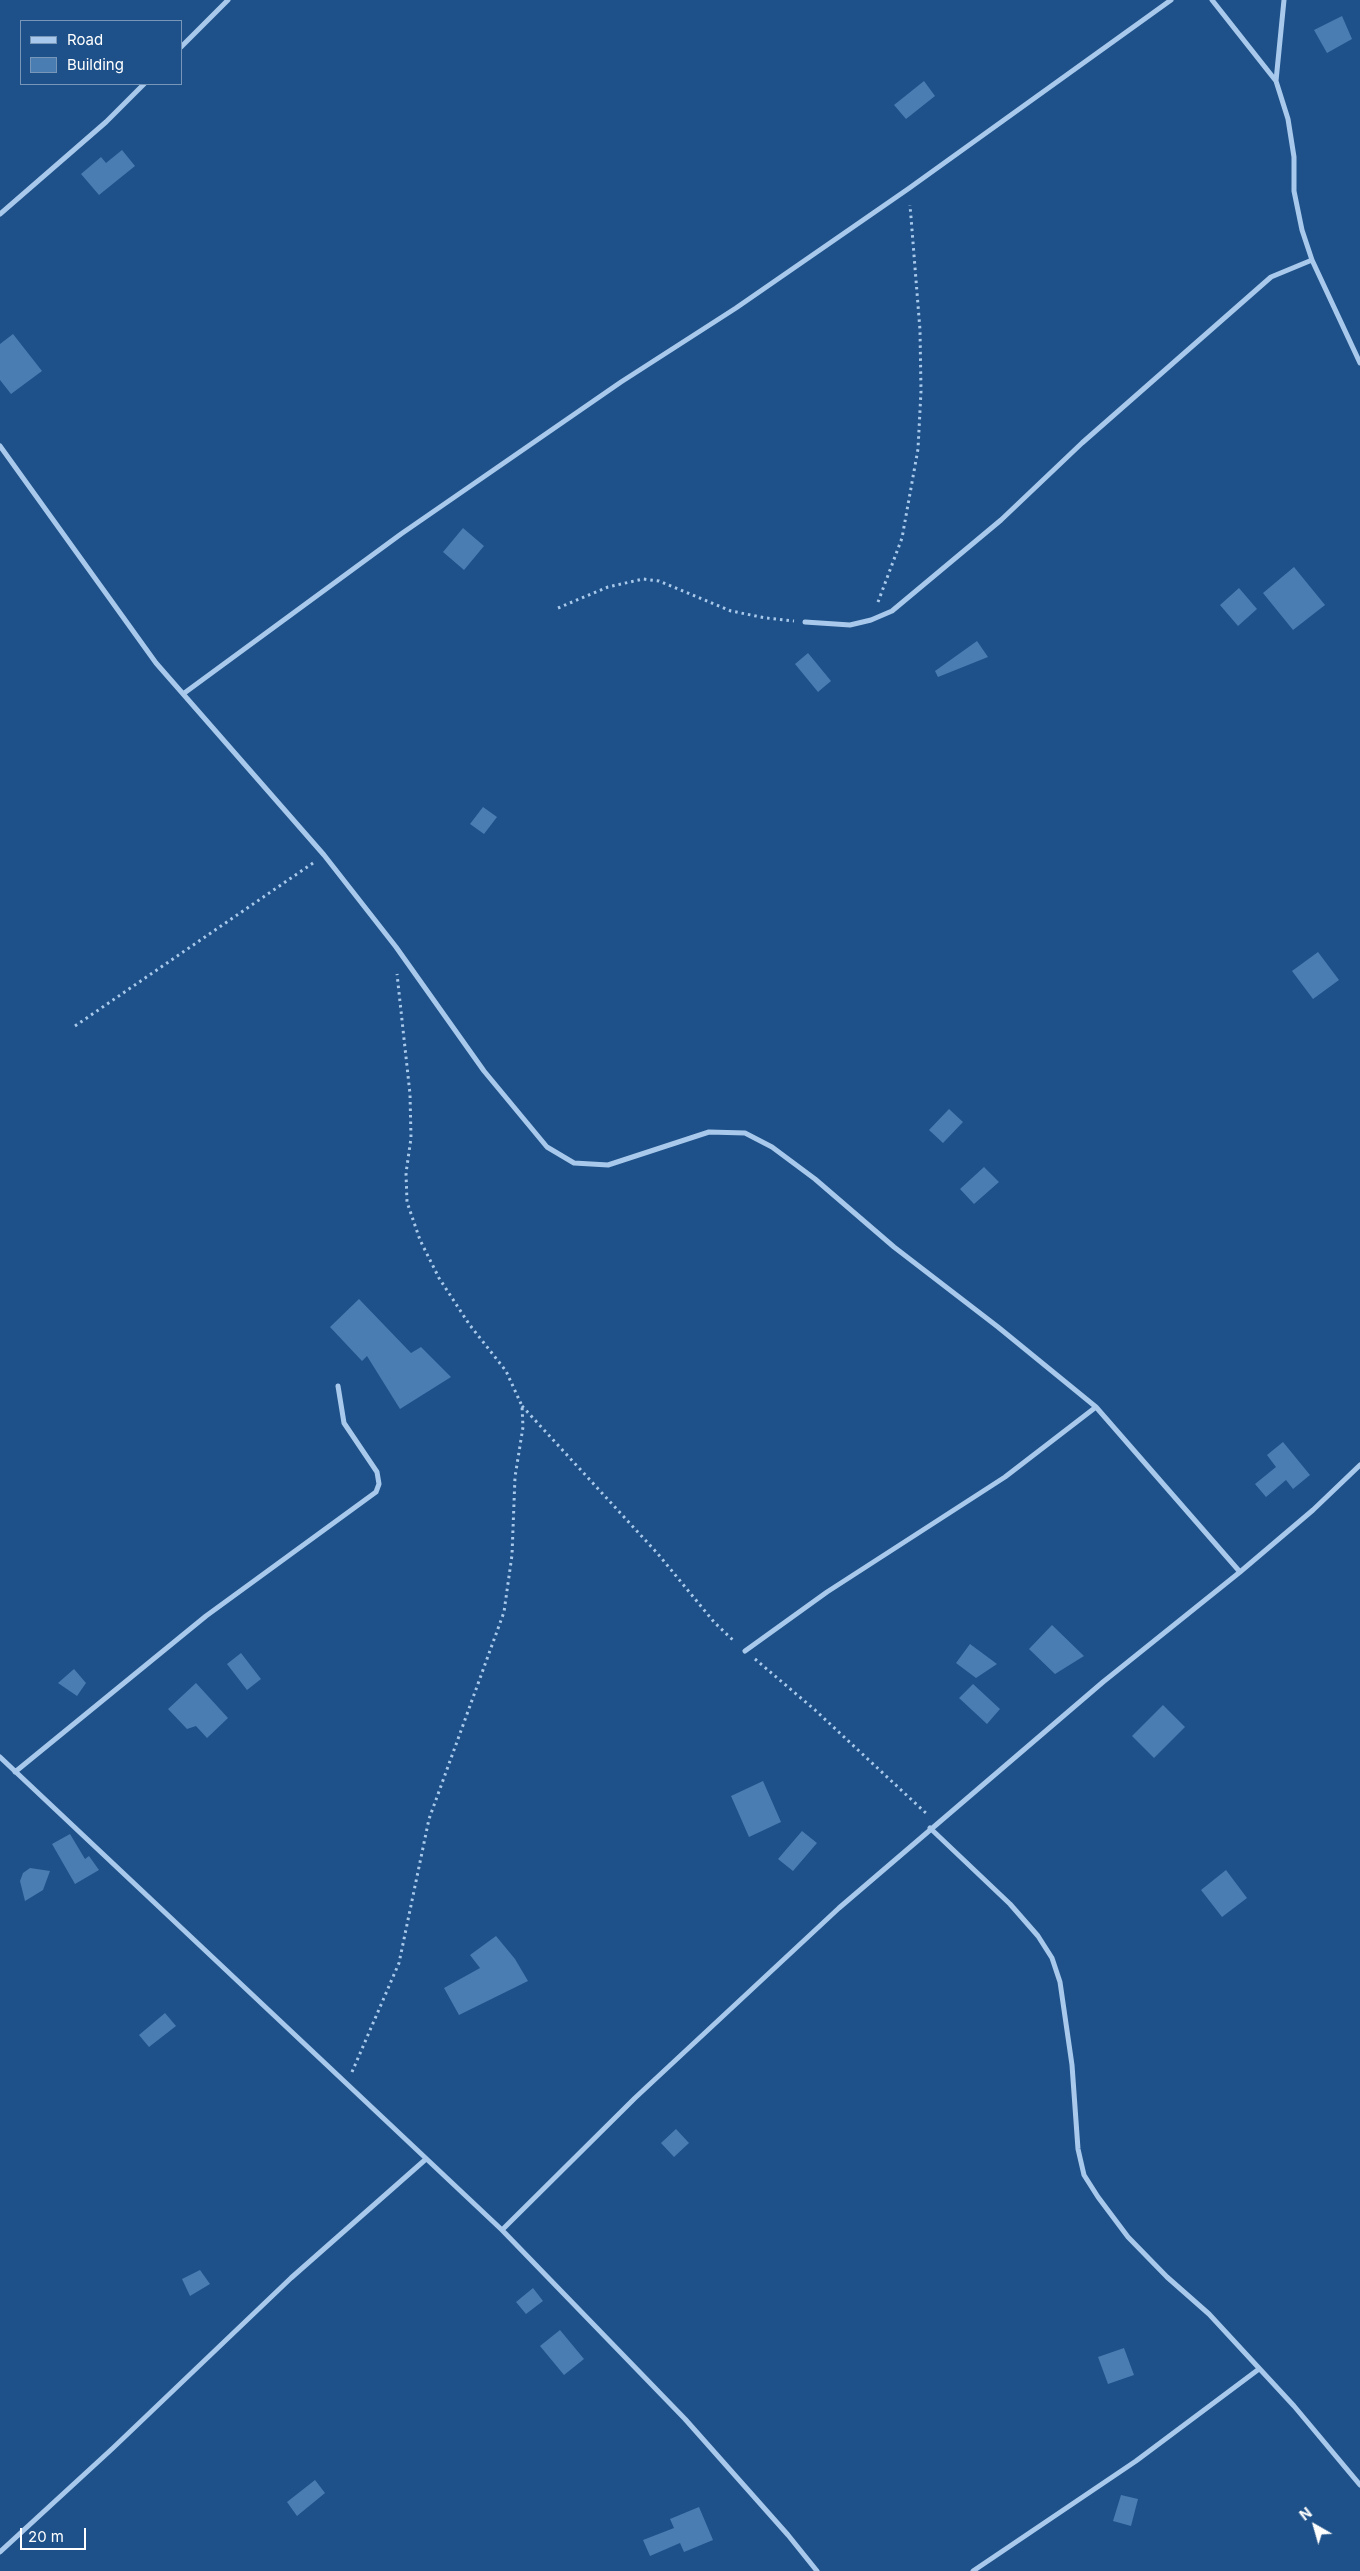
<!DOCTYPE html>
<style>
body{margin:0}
#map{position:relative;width:1360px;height:2571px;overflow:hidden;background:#1e5189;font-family:Inter,sans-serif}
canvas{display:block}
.legend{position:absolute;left:20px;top:20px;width:162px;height:65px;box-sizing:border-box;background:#1e5189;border:1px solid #7897b8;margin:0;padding:6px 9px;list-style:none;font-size:15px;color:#fff}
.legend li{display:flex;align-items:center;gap:10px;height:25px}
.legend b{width:25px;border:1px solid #7897b8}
.north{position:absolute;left:1290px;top:2501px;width:50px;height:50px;-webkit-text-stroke:4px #1e5189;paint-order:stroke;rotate:322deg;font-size:14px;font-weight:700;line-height:20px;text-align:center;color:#fff}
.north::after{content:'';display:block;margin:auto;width:18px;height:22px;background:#fff;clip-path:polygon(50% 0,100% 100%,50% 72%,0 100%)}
.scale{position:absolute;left:20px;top:2528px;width:66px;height:22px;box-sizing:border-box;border:2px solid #fff;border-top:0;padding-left:6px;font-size:15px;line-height:18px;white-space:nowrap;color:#fff;-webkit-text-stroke:4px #1e5189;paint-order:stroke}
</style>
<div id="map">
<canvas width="1360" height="2571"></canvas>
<ul class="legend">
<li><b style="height:6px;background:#a8c9eb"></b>Road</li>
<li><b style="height:14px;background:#4a7db2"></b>Building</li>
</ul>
<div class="north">N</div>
<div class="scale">20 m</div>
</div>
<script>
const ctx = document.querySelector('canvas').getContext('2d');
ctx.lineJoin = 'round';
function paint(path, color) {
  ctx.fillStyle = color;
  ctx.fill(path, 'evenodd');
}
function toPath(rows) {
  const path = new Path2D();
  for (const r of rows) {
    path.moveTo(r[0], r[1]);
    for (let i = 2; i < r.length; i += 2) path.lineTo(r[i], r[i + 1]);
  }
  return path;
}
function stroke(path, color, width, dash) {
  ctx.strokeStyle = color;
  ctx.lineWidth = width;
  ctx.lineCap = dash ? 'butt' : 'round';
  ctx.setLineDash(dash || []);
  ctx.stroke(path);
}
const building = toPath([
 [1342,16,1352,39,1327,53,1314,30],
 [924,81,935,96,906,119,894,105],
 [122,150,135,166,99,195,81,174,101,157,106,163],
 [13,334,42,371,11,394,0,380,0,344],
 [463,528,484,546,464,570,443,552],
 [1294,567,1325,605,1293,630,1263,593],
 [1239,588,1257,609,1238,626,1220,605],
 [977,641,988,657,938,677,935,671],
 [808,653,831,681,818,692,795,664],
 [483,807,497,817,484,834,470,824],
 [1318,952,1339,980,1313,999,1292,971],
 [949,1109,963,1122,943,1143,929,1130],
 [984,1167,999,1182,974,1204,960,1189],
 [359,1299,411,1353,421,1347,451,1377,400,1409,367,1356,362,1361,330,1327],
 [1283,1442,1310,1475,1293,1489,1286,1480,1266,1497,1255,1484,1276,1467,1267,1455],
 [1052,1625,1084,1656,1055,1674,1029,1649],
 [970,1644,997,1664,976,1678,956,1663],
 [241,1653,261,1679,247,1690,227,1664],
 [74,1669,86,1683,77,1696,58,1683],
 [196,1683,228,1718,207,1738,196,1726,187,1729,168,1709],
 [973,1684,1000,1709,987,1724,959,1698],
 [1163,1705,1185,1727,1154,1758,1132,1736],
 [763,1781,781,1822,749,1837,731,1796],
 [802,1831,817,1843,793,1871,778,1859],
 [70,1834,85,1859,89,1856,99,1870,75,1884,52,1844],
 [30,1868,50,1871,43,1890,25,1901,20,1881,23,1873],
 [1226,1870,1247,1898,1222,1917,1201,1890],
 [496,1936,515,1959,528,1981,459,2015,444,1988,480,1968,470,1955],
 [165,2013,176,2026,149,2047,139,2035],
 [676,2129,689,2143,674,2157,661,2143],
 [200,2270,210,2284,190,2296,182,2279],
 [533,2288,543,2301,526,2314,516,2302],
 [560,2330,584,2359,564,2375,540,2346],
 [1124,2348,1134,2375,1108,2384,1098,2357],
 [315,2480,325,2493,297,2516,287,2502],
 [1121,2495,1138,2499,1131,2526,1113,2521],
 [699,2507,713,2540,684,2552,680,2543,650,2556,643,2540,674,2528,670,2519]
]);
const path = toPath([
 [878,602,902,538,918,449,921,391,920,330,910,205],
 [558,608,608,587,643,579,659,581,731,611,766,618,794,621],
 [75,1026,313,863],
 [522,1406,658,1554,714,1622,735,1642],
 [755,1659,815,1710,928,1815],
 [352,2072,399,1963,429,1819,504,1612,512,1555,515,1477,523,1427,522,1406,506,1371,469,1324,439,1278,420,1240,407,1202,406,1173,411,1138,410,1094,397,974]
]);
const street = toPath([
 [1212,0,1276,81,1288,119,1294,157,1294,191,1302,230,1312,260,1360,363],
 [181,47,228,0],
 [1276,81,1284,0],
 [0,214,106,122,144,84],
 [0,446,156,663,324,855,396,947,484,1071,547,1147,574,1163,608,1165,709,1132,745,1133,772,1147,815,1179,894,1247,998,1327,1096,1407,1240,1572],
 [805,622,850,625,871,620,892,611,1001,520,1082,443,1271,277,1312,260],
 [183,694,401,534,621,382,736,308,908,189,1171,0],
 [745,1651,827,1592,1005,1477,1096,1407],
 [0,1757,502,2230,685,2419,788,2535,817,2571],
 [15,1772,206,1616,376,1492,379,1484,377,1472,344,1423,338,1386],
 [930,1828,1010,1904,1038,1936,1052,1958,1060,1982,1072,2065,1078,2149,1084,2175,1098,2197,1128,2237,1167,2277,1209,2314,1294,2406,1360,2485],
 [502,2230,635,2098,839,1908,1103,1682,1240,1572,1313,1510,1360,1465],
 [0,2552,113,2448,291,2278,426,2159],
 [973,2571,1136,2461,1259,2369]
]);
paint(building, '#4a7db2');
stroke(path, '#a8c9eb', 3, [2.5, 4]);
stroke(street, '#a8c9eb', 5);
</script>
